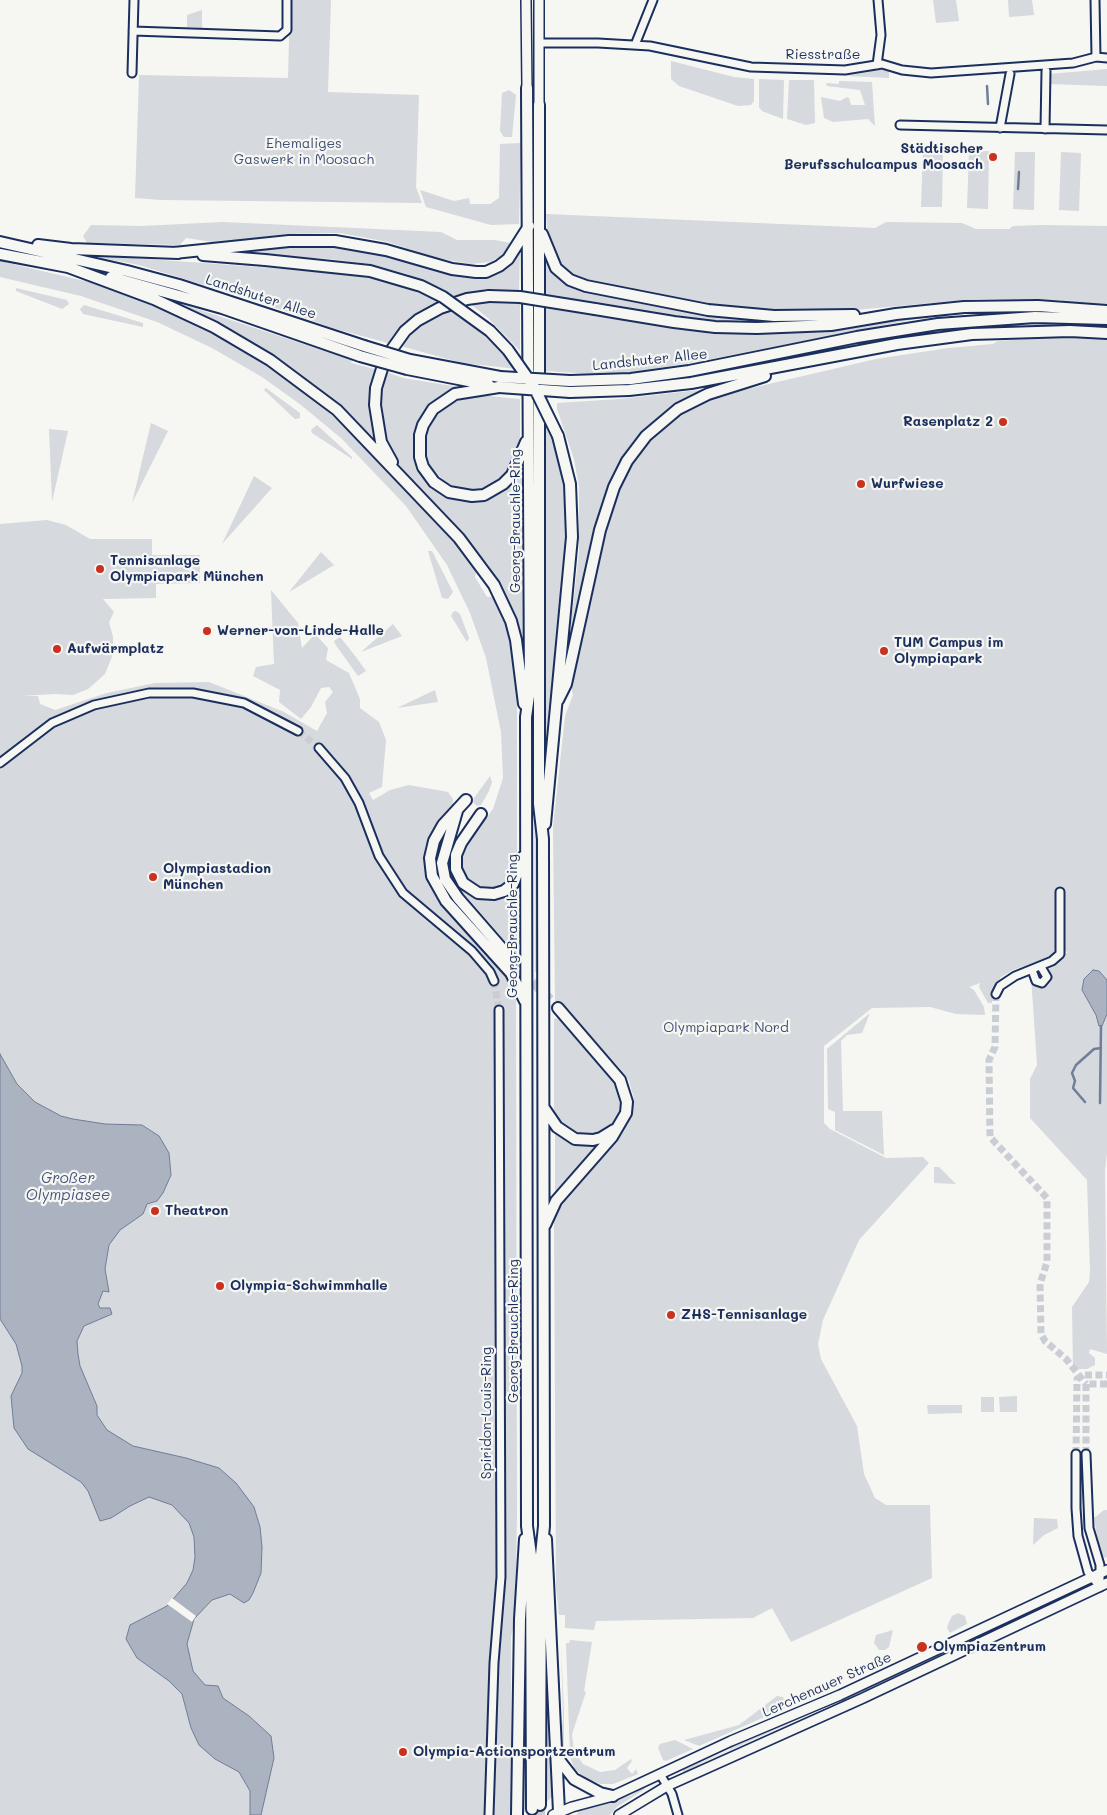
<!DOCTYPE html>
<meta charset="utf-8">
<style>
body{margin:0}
canvas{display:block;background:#f6f6f2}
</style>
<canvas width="1107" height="1815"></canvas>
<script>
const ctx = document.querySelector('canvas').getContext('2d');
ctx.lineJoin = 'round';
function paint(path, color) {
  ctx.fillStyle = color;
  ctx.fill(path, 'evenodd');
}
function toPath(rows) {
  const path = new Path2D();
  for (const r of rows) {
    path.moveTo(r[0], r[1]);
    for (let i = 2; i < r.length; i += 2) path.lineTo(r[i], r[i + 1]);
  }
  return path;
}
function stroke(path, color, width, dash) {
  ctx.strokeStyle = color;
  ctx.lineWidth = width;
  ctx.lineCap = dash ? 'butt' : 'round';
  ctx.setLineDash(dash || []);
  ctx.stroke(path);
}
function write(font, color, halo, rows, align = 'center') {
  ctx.font = font + ' Mali,sans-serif';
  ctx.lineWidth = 4.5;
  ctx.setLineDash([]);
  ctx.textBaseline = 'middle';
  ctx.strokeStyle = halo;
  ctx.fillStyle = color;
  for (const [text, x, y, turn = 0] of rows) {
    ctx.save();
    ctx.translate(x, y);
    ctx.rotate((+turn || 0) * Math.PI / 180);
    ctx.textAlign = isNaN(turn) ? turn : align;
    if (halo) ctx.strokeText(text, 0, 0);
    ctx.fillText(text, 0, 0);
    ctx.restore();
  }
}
const green = toPath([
 [290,0,331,0,328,92,419,95,416,187,422,203,161,200,135,198,139,75,288,78],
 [933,0,956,0,959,21,936,23],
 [1008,0,1032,0,1034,15,1009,17],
 [202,10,202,28,187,27,187,15],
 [671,61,734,77,754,79,754,101,751,105,738,106,679,86,671,79],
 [1107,69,1107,86,1048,84,1049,74],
 [878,70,889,70,889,78,847,76],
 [759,79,784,80,783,119,762,111,759,107],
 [789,80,814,80,815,123,806,125,787,119],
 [839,81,872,82,875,126,868,119,833,122,824,118,821,97,840,101,847,97,849,98,851,105,865,105,860,90,827,86,826,83,839,84],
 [509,90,516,95,512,137,504,137,500,131,502,93],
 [521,143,519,224,491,225,426,207,420,190,454,201,469,198,470,204,490,204,499,198,500,144],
 [923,149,943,150,942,207,921,207],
 [969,151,989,151,988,209,967,208],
 [1015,152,1035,152,1034,210,1013,209],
 [1061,152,1081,153,1079,211,1059,210],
 [546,214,875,228,886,222,962,223,976,229,1009,229,1013,226,1041,225,1107,226,1107,307,1065,304,1061,300,977,299,843,311,794,311,689,302,584,279,571,274,561,265,548,240],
 [223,222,441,232,457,240,495,240,510,243,503,255,490,262,470,264,432,257,388,242,340,233,286,234,219,243,186,238,180,245,87,243,83,236,91,225,141,226],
 [292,245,362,248,468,276,479,276,520,248,519,291,486,289,453,296,406,274,370,264,330,259,220,253],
 [543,253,591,292,692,311,837,321,732,324,688,320,544,296],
 [80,254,354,274,391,282,440,302,412,317,388,343,336,329,262,303,139,265],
 [0,261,106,286,165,308,240,346,284,374,336,419,393,476,477,567,475,577,487,597,495,597,505,618,514,652,517,695,517,868,512,879,504,886,496,889,482,890,462,876,459,854,493,809,503,778,501,732,486,658,470,613,447,565,406,506,342,439,301,405,262,377,212,348,157,322,81,296,0,277],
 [16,288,67,300,69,304,62,309,16,291],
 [157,293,179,303,352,360,351,363,375,369,370,384,370,409,378,445,213,322,157,295],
 [490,301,491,303,520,304,520,351,488,318,469,303],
 [84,305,143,323,143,327,83,314,80,309],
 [545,308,701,330,940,313,1021,310,1040,311,974,313,916,319,707,360,633,372,593,374,545,371],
 [450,310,491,339,517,369,462,363,397,345,414,328,433,316],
 [1030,322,1107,324,1107,329,1030,327,937,333,875,342,685,379,609,387,566,387,566,385,658,381,936,328],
 [1057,337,1107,338,1107,1153,1105,1171,1107,1354,1090,1349,1089,1353,1095,1358,1095,1365,1087,1369,1073,1369,1072,1307,1089,1282,1090,1271,1087,1180,1030,1118,1030,1079,1037,1065,1031,976,1068,952,1057,949,1049,957,1013,970,1001,977,993,989,992,1003,988,1003,979,987,980,983,969,987,974,990,984,1007,985,1015,956,1014,930,1007,872,1008,824,1046,824,1123,830,1129,886,1158,923,1157,929,1163,859,1240,823,1320,818,1344,821,1359,857,1426,864,1474,875,1498,886,1505,930,1505,932,1578,791,1642,772,1608,753,1618,596,1621,594,1630,565,1628,565,1615,559,1615,556,1588,554,1218,562,1200,629,1122,634,1098,629,1081,623,1072,559,1001,555,1001,553,827,565,716,573,695,571,686,598,560,620,483,639,452,651,437,680,414,713,397,876,359,948,348,993,344,998,341],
 [384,371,403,378,459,387,469,387,442,397,433,403,417,432,433,486,483,497,525,457,525,656,523,656,515,620,508,600,489,566,399,465,391,452,385,440,379,398],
 [266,388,300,413,300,418,295,419,264,390],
 [708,389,624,462,567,660,579,552,579,487,574,459,557,409,557,403,619,399],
 [479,395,520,399,520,448,507,472,497,482,480,489,461,489,445,482,431,468,425,453,425,437,431,421,444,406,458,401,462,397],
 [533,401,535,402,537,971,535,972],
 [544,415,551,428,565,482,567,530,544,786],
 [151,423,168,431,132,503],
 [317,425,352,457,352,459,312,433,311,430],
 [49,429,68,431,52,502],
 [254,476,272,488,222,544],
 [47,520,66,525,90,539,152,539,152,555,200,555,200,583,156,584,156,598,103,599,114,612,109,622,113,637,113,654,105,674,88,689,73,695,55,694,21,696,38,696,40,704,55,710,107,693,155,683,209,682,284,712,317,731,327,713,325,702,333,692,329,687,321,688,311,707,301,719,279,702,280,690,253,676,256,667,274,664,271,590,298,623,302,648,315,634,328,648,326,660,349,673,360,699,360,708,379,722,386,740,382,787,369,793,373,800,390,790,409,785,448,792,453,799,453,807,438,824,427,847,425,868,432,888,445,907,508,978,516,995,516,1005,517,1513,515,1619,511,1637,511,1815,0,1815,0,524],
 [432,551,453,592,448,599,442,598,428,551],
 [321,552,334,565,289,592],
 [456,611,460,614,469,638,467,642,451,616,453,612],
 [393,624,402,636,361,652],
 [340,637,356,657,366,671,358,676,335,644,334,641],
 [435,690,438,702,397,708],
 [490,776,492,782,489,791,481,805,477,806,473,802,474,798],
 [455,841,462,887,468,892,475,896,515,886,517,888,517,975,512,969,512,949,452,880,448,859],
 [870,1013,862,1033,847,1035,841,1041,843,1111,882,1111,884,1155,835,1130,835,1112,828,1109,827,1049],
 [558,1018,612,1078,620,1093,620,1112,610,1128,600,1134,575,1135,559,1122,554,1110,554,1019],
 [555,1131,568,1140,600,1142,601,1145,555,1195],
 [934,1167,939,1167,956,1184,934,1183],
 [1017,1396,1017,1412,1000,1412,999,1397],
 [981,1397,994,1397,994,1412,981,1412],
 [927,1405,962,1405,962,1413,928,1414],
 [1104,1510,1107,1510,1107,1557,1105,1558,1100,1554,1094,1518],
 [1034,1518,1057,1519,1058,1528,1044,1535,1033,1545],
 [1090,1582,1091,1584,1012,1621,1007,1621],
 [526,1587,528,1627,527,1812,523,1811],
 [1106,1588,1107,1590,865,1704,864,1702],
 [958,1613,965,1616,967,1624,950,1633,947,1628,949,1622,952,1616],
 [893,1630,889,1647,885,1650,879,1650,874,1643,876,1635],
 [547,1631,554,1794,547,1802],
 [983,1632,915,1666,907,1674,841,1705,838,1700],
 [570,1640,592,1642,584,1691,586,1692,572,1734,574,1751,583,1764,600,1772,615,1770,631,1759,632,1761,627,1768,632,1774,636,1769,638,1774,613,1784,601,1784,588,1780,575,1769,570,1758,566,1643,569,1643],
 [561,1648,564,1709,564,1759,560,1735,563,1719],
 [777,1696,783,1697,787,1707,699,1746,684,1740,739,1725],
 [806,1716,701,1763,696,1769,684,1774,683,1770,729,1750,735,1744,789,1721],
 [675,1740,693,1749,666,1761,663,1760,658,1748,660,1744],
 [643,1786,645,1789,617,1807,610,1815,577,1815,578,1810,632,1795]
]);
const water = toPath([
 [1093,970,1099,971,1107,980,1107,1014,1102,1026,1099,1026,1096,1015,1082,990,1084,979,1093,970],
 [0,1054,17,1084,35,1102,61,1116,73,1119,105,1124,142,1125,159,1136,169,1153,171,1175,163,1193,157,1201,147,1204,143,1214,120,1230,109,1245,105,1269,109,1292,103,1291,98,1304,100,1308,110,1308,112,1314,84,1326,77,1341,78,1354,80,1366,97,1406,97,1415,107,1430,133,1446,186,1458,219,1468,236,1483,254,1507,260,1527,262,1547,261,1573,253,1593,249,1600,244,1603,230,1594,212,1600,194,1619,187,1644,193,1671,205,1685,218,1686,223,1698,249,1716,271,1736,274,1758,261,1815,250,1815,250,1791,239,1772,215,1759,199,1745,191,1728,182,1694,169,1681,137,1658,126,1639,130,1625,167,1606,187,1583,193,1570,195,1557,194,1537,189,1523,172,1505,149,1497,130,1506,111,1518,100,1521,88,1491,81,1482,28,1449,14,1428,11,1396,22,1373,22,1366,16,1344,0,1319,0,1054]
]);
const pier = toPath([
 [172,1598,196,1616,192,1622,167,1604]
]);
const stream = toPath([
 [987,86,988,104],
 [1018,189,1019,172],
 [1085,1102,1073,1088,1075,1081,1072,1073,1076,1065,1094,1049,1101,1048],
 [1100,1103,1101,1026]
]);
const minorTunnel = toPath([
 [298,731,319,748],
 [494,981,499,1010],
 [996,994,995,1047,989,1060,990,1137,1047,1198,1047,1262,1040,1284,1041,1334,1045,1341,1066,1359,1086,1384],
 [1076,1454,1077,1379,1084,1375,1107,1375],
 [1086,1454,1086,1384,1107,1384]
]);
const highwayTunnel = toPath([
 [512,960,558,1008],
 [540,1815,540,1805]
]);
const minor = toPath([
 [1095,0,1096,57],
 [133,31,280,36,287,30,287,0],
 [539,43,598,43,650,46,751,67,845,70,882,64,902,70,931,73,1073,63,1096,57,1107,58],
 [635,45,653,0],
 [877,65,881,35,878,0],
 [132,73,134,0],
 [900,125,1107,130],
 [1000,128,1010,74],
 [1045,129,1046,71],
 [319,748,345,778,359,803,379,856,403,893,472,951,490,972,494,981],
 [0,763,52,723,94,705,149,693,193,693,244,703,298,731],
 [1032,970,1036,981,1042,983,1047,977,1041,967],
 [996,994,1000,986,1015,976,1052,961,1060,954,1060,892],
 [1076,1454,1076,1508,1078,1536,1088,1572,1100,1587],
 [1086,1454,1089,1528,1100,1565,1100,1587],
 [660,1774,672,1794,678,1815],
 [489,1815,494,1663,501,1577,499,1010]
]);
const major = toPath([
 [526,0,527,88],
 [539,0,539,105],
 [553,1815,572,1807,613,1796,731,1741,840,1695,1107,1570],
 [619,1815,667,1786,861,1699,1107,1583]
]);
const highway = toPath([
 [527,88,530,689,526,717,527,1526,531,1555,532,1809],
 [539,105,539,804,543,839,544,1526,541,1555,540,1805],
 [542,234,556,268,570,280,586,286,708,310,774,316,854,315],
 [0,242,127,271,179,285,364,346],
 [38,245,71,249,178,253],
 [174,253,289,241,335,241,386,250,452,269,476,272,486,272,499,266,508,259,529,226],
 [0,254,73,268],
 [203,255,265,260],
 [68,267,154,299,214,327,270,360,337,410,459,538,494,585,511,621,516,640,524,704],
 [111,277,222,308,360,356],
 [595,309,674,322,715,327,757,328,831,325,896,314,964,307,1038,306,1107,311],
 [410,360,500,377],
 [407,369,489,385],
 [570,381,631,379,689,371,857,337,938,324,1035,317,1107,319],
 [499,387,455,394,433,409,423,425,420,435,420,457,423,467,434,482,449,492,472,496,484,495,503,484,512,475,526,442],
 [570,392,629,390,691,383,897,344,972,334,1070,331,1107,333],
 [392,462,381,442,375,405,376,388,385,359,405,331,418,320,440,308,467,299,489,296],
 [558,700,566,684,600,530,614,487,627,461,646,436,678,409,708,394,765,376],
 [466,800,443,825,434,841,430,858,432,876,446,901,511,973,525,1001],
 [457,811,442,863,445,879,458,898,512,960],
 [481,814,461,843,456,855,456,869,463,883,478,893,494,894,504,891,513,884,524,856],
 [545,824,572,537,570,484,558,436],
 [544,1108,557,1127,575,1139,593,1140,601,1138,614,1130],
 [545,1225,556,1201,612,1137,626,1113,627,1102,620,1080,558,1008],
 [546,1539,559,1812],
 [556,1756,574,1779,600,1793,613,1796],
 [517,1815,520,1619,525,1539]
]);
const highwayBridge = toPath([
 [265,260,370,271,421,286,443,297,490,331,508,350,534,387,558,436],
 [489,296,520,297,595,309],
 [364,346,410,360],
 [360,356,407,369],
 [500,377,570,381],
 [499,387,570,392]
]);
const markers = [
 [993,157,5,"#c8321e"],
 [1003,422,5,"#c8321e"],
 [861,484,5,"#c8321e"],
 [100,569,5,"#c8321e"],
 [207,631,5,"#c8321e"],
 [57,649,5,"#c8321e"],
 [884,651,5,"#c8321e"],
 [153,877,5,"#c8321e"],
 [155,1211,5,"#c8321e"],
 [220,1286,5,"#c8321e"],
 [671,1315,5,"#c8321e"],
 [922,1647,6,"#c8321e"],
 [403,1752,5,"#c8321e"]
];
const streetNames = [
 ["Riesstraße",823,55],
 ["Landshuter Allee",261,297,18],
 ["Landshuter Allee",650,360,-6],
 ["Georg-Brauchle-Ring",516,521,-90],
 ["Georg-Brauchle-Ring",513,926,-90],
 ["Georg-Brauchle-Ring",514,1331,-90],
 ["Spiridon-Louis-Ring",487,1413,-90],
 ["Lerchenauer Straße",827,1685,-24]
];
const parkNames = [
 ["Ehemaliges",304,144],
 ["Gaswerk in Moosach",304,160],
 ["Olympiapark Nord",726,1028]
];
const poiNames = [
 ["Städtischer",983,149,"right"],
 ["Berufsschulcampus Moosach",983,165,"right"],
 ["Rasenplatz 2",993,422,"right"],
 ["Wurfwiese",871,484],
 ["Tennisanlage",110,561],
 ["Olympiapark München",110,577],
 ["Werner-von-Linde-Halle",217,631],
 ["TUM Campus im",894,643],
 ["Olympiapark",894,659],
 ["Aufwärmplatz",67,649],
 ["Olympiastadion",163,869],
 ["München",163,885],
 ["Theatron",165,1211],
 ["Olympia-Schwimmhalle",230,1286],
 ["ZHS-Tennisanlage",681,1315],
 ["Olympiazentrum",933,1647],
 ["Olympia-Actionsportzentrum",413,1752]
];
const waterNames = [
 ["Großer",68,1178],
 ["Olympiasee",68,1195]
];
paint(green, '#d6d9dd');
paint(water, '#abb2c0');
stroke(water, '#717e99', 1);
paint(pier, '#f6f6f2');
stroke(stream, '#717e99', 2.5);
stroke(minorTunnel, '#caced4', 7, [7, 3.5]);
stroke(highwayTunnel, '#caced4', 10, [10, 5]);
stroke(minor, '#1b2f5e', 11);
stroke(major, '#1b2f5e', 12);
stroke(highway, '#1b2f5e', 14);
stroke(minor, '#f6f6f2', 7);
stroke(major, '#f6f6f2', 9);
stroke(highway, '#f6f6f2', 10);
stroke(highwayBridge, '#1b2f5e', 14, []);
stroke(highwayBridge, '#f6f6f2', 10);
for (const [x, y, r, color] of markers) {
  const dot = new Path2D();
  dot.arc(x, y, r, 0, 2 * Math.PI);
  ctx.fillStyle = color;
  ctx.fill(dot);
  stroke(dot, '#f6f6f2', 2);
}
write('14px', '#1b2f5e', '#f6f6f2', streetNames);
write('14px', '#405177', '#f6f6f2', parkNames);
write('bold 14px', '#1b2f5e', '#f6f6f2', poiNames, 'left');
write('italic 15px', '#46567b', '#f6f6f2', waterNames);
</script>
